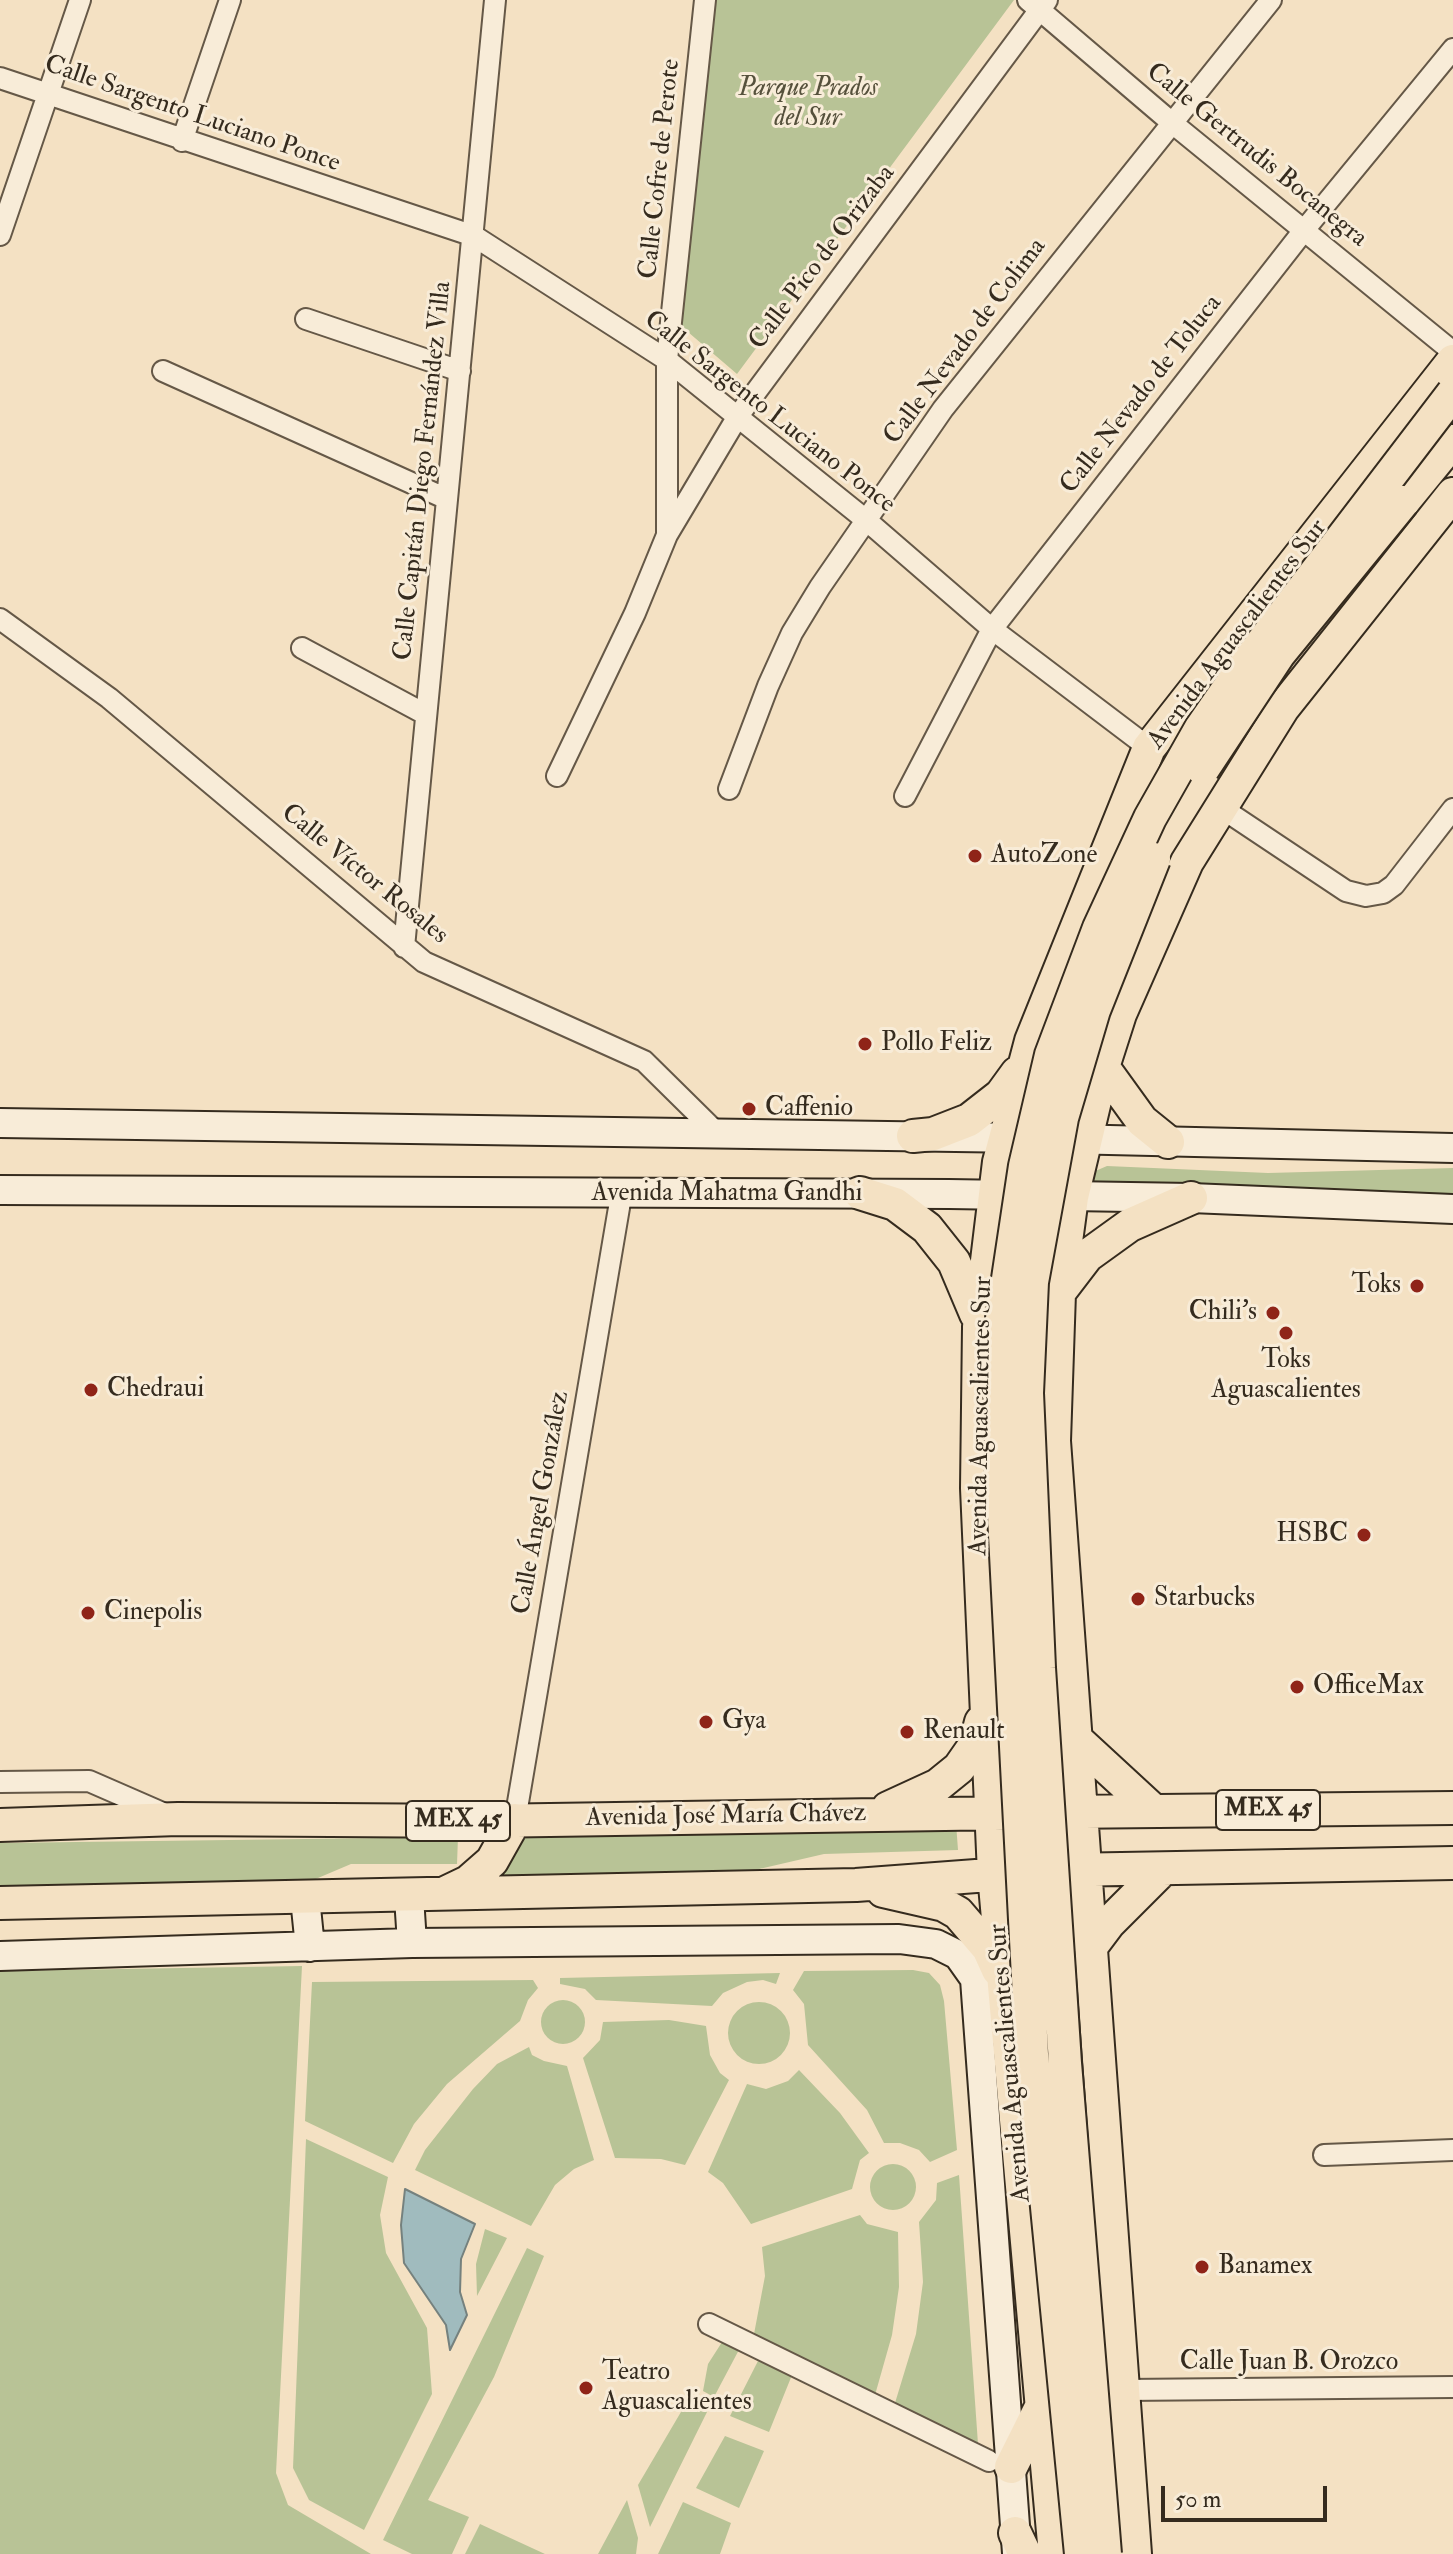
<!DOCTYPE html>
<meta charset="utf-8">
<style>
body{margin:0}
#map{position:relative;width:1453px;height:2554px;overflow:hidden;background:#f4e1c3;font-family:"IM FELL Double Pica",serif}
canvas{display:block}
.scale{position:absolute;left:1161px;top:2486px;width:166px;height:36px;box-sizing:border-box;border:4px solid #352b1e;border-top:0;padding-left:10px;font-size:24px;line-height:28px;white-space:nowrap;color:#352b1e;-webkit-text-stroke:6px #f8ecd8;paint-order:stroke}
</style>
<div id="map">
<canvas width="1453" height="2554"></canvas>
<div class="scale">50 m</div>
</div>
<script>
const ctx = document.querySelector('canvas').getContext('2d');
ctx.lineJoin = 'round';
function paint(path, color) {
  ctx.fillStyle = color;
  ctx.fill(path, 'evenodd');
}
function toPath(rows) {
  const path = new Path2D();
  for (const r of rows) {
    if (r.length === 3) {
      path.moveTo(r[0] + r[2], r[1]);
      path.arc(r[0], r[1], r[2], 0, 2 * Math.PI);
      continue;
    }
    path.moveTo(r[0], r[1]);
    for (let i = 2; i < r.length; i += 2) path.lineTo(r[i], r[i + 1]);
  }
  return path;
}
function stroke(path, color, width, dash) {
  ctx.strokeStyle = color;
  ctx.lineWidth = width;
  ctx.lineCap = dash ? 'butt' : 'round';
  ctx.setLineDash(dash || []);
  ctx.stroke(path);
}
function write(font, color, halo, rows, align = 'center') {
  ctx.font = font + ' "IM FELL Double Pica",serif';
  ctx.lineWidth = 6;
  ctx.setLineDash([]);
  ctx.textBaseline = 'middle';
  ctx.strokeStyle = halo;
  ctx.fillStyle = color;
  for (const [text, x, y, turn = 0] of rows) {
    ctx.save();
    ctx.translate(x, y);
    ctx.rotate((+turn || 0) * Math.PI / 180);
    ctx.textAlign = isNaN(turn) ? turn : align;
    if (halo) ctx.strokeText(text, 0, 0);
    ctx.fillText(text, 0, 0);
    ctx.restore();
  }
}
const green = toPath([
 [715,0,1014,0,737,374,681,326],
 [1107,1166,1268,1173,1453,1168,1453,1201,1092,1185,1093,1172],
 [956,1823,958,1850,824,1854,690,1885,494,1890,527,1826],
 [458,1837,457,1864,351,1864,285,1892,0,1896,0,1843],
 [302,1966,276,2473,288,2505,371,2554,0,2554,0,1971],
 [913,1970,929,1973,940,1985,944,2001,957,2150,930,2162,919,2150,900,2143,884,2143,867,2110,808,2045,804,2004,793,1990,804,1971],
 [780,1973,776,1984,763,1980,747,1982,723,1993,712,2006,596,2000,585,1989,560,1984,560,1978],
 [533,1980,538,1988,528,2000,520,2021,447,2084,414,2124,393,2163,305,2121,312,1982],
 [563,2022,22],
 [759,2033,31],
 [669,2020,706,2026,710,2055,720,2073,729,2080,685,2165,661,2159,615,2158,583,2058,600,2040,603,2022],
 [529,2047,532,2055,544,2061,567,2066,594,2160,574,2169,555,2185,531,2226,415,2170,425,2150,473,2089,497,2064],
 [799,2070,840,2113,869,2153,860,2160,852,2189,751,2224,723,2183,708,2172,747,2084,766,2089,788,2081],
 [306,2139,388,2177,380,2215,386,2253,427,2328,432,2394,364,2530,309,2500,293,2468],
 [893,2187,23],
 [959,2175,978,2444,895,2403,916,2334,923,2282,919,2222,936,2200,937,2183],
 [860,2215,867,2224,898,2232,899,2287,892,2335,875,2395,754,2334,765,2276,762,2247],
 [485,2229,507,2238,477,2296,476,2264],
 [527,2248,544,2256,494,2377,428,2500,469,2517,452,2554,412,2554,383,2540],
 [724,2339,741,2346,714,2397,703,2391,708,2364],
 [758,2361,792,2375,769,2432,730,2416],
 [688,2400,708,2410,650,2527,638,2485],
 [725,2436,764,2451,739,2508,696,2488],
 [627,2500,638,2538,636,2554,598,2554],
 [683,2502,731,2523,720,2554,658,2554],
 [480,2524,545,2554,465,2554]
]);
const water = toPath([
 [405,2189,475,2224,461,2259,460,2292,467,2315,450,2350,446,2325,404,2263,401,2225,405,2189]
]);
const street = toPath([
 [1028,0,1171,122,1453,352],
 [0,78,474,236,667,360,866,520,992,629,1149,748],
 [182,141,230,0],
 [0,235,80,0],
 [306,319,460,371],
 [163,371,447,499],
 [667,534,667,360,705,0],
 [0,619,109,698,424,962,644,1061,717,1133],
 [302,648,425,714],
 [557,776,635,613,667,535,738,416,1047,0],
 [729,789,768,686,792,633,820,587,943,409,1271,0],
 [905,796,992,629,1305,229,1453,49],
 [1220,807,1346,891,1366,896,1383,893,1394,885,1453,809],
 [404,947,495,0],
 [0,1782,89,1781,167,1815],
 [515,1820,621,1196],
 [1324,2155,1453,2150],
 [709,2324,989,2461],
 [1125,2390,1453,2387]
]);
const secondary = toPath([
 [0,1123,1024,1138],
 [1066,1139,1453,1148],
 [0,1190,949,1194,1191,1198,1453,1209],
 [409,1897,412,1943],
 [305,1898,310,1947],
 [0,1956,412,1943,899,1939,936,1944,958,1955,975,1979,1017,2553]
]);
const primary = toPath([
 [1403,502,1453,441],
 [1103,1067,1142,1121,1168,1142],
 [913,1136,933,1134,969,1120,1001,1095,1017,1073],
 [860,1193,895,1204,927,1228,954,1262,976,1314],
 [1061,1290,1087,1256,1130,1225,1191,1198],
 [1077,1740,1154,1811],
 [888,1808,938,1785,959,1768,975,1745,981,1722],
 [1060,1812,1453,1808],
 [0,1825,178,1819,484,1821,1010,1813],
 [1066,1870,1453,1863],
 [883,1891,944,1905,958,1913,988,1948,998,1970],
 [445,1893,468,1882,492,1861,515,1820],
 [0,1903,856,1885,1016,1873],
 [1091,1947,1109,1923,1163,1869],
 [1011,2467,1041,2407],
 [1015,2533,1025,2554],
 [1055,2554,994,1874,977,1488,979,1327,999,1162,1031,1041,1149,748,1453,361],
 [1135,2554,1054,1441,1059,1293,1072,1197,1103,1067,1120,1014,1187,862,1283,708,1453,494]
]);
const primaryBridge = toPath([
 [1203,769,1279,654,1403,502],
 [1081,2554,1032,2054,1001,1458,1000,1332,1025,1166,1051,1055,1099,928,1150,818,1201,728,1239,673,1453,393],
 [1105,2554,1065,2063,1039,1668,1027,1393,1032,1282,1062,1118,1094,1010,1154,859]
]);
const markers = [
 [975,856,8,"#8f2418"],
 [865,1044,8,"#8f2418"],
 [749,1109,8,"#8f2418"],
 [1417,1286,8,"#8f2418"],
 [1273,1313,8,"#8f2418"],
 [1286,1333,8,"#8f2418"],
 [91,1390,8,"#8f2418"],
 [1364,1535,8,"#8f2418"],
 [1138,1599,8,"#8f2418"],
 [88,1613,8,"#8f2418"],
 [1297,1687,8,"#8f2418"],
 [706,1722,8,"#8f2418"],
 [907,1732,8,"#8f2418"],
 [1202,2267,8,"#8f2418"],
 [586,2388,8,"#8f2418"]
];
const shields = [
 [1268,1810,104],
 [458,1821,104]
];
const shieldNames = [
 ["MEX 45",1268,1810],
 ["MEX 45",458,1821]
];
const parkNames = [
 ["Parque Prados",808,89],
 ["del Sur",808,119]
];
const streetNames = [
 ["Calle Sargento Luciano Ponce",192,115,19],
 ["Calle Gertrudis Bocanegra",1256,156,39],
 ["Calle Cofre de Perote",661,169,-84],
 ["Calle Pico de Orizaba",823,258,-53],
 ["Calle Nevado de Colima",966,342,-53],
 ["Calle Nevado de Toluca",1142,395,-52],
 ["Calle Sargento Luciano Ponce",769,413,38],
 ["Calle Capitán Diego Fernández Villa",424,471,-84],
 ["Avenida Aguascalientes Sur",1238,635,-53],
 ["Calle Víctor Rosales",364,875,39],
 ["Avenida Mahatma Gandhi",727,1194],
 ["Avenida Aguascalientes Sur",982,1416,-89],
 ["Calle Ángel González",542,1503,-80],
 ["Avenida José María Chávez",726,1817,-1],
 ["Avenida Aguascalientes Sur",1011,2063,-95],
 ["Calle Juan B. Orozco",1289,2363]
];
const poiNames = [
 ["AutoZone",991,856],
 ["Pollo Feliz",881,1044],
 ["Caffenio",765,1109],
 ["Toks",1401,1286,"right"],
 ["Chili's",1257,1313,"right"],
 ["Toks",1286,1361,"center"],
 ["Aguascalientes",1286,1391,"center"],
 ["Chedraui",107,1390],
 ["HSBC",1348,1535,"right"],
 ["Starbucks",1154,1599],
 ["Cinepolis",104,1613],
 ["OfficeMax",1313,1687],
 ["Gya",722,1722],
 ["Renault",923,1732],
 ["Banamex",1218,2267],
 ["Teatro",602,2373],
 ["Aguascalientes",602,2403]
];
paint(green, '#b8c396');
paint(water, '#a0bbbe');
stroke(water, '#75817e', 2);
stroke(street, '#655847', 24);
stroke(secondary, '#352b1e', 32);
stroke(primary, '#352b1e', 36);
stroke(street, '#f8ecd8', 20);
stroke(secondary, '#f8ecd8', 28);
stroke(primary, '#f4e1c3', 32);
stroke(primaryBridge, '#352b1e', 36, []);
stroke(primaryBridge, '#f4e1c3', 32);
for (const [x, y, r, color] of markers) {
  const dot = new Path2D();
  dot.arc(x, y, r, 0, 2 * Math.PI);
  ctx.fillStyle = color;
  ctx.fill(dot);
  stroke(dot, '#f8ecd8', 3);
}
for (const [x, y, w] of shields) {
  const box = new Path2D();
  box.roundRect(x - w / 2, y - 20, w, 40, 6);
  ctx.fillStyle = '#f8ecd8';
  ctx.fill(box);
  stroke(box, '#352b1e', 2);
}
write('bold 24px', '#352b1e', null, shieldNames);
write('italic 26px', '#56513c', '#f8ecd8', parkNames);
write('26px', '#352b1e', '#f8ecd8', streetNames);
write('26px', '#352b1e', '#f8ecd8', poiNames, 'left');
</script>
